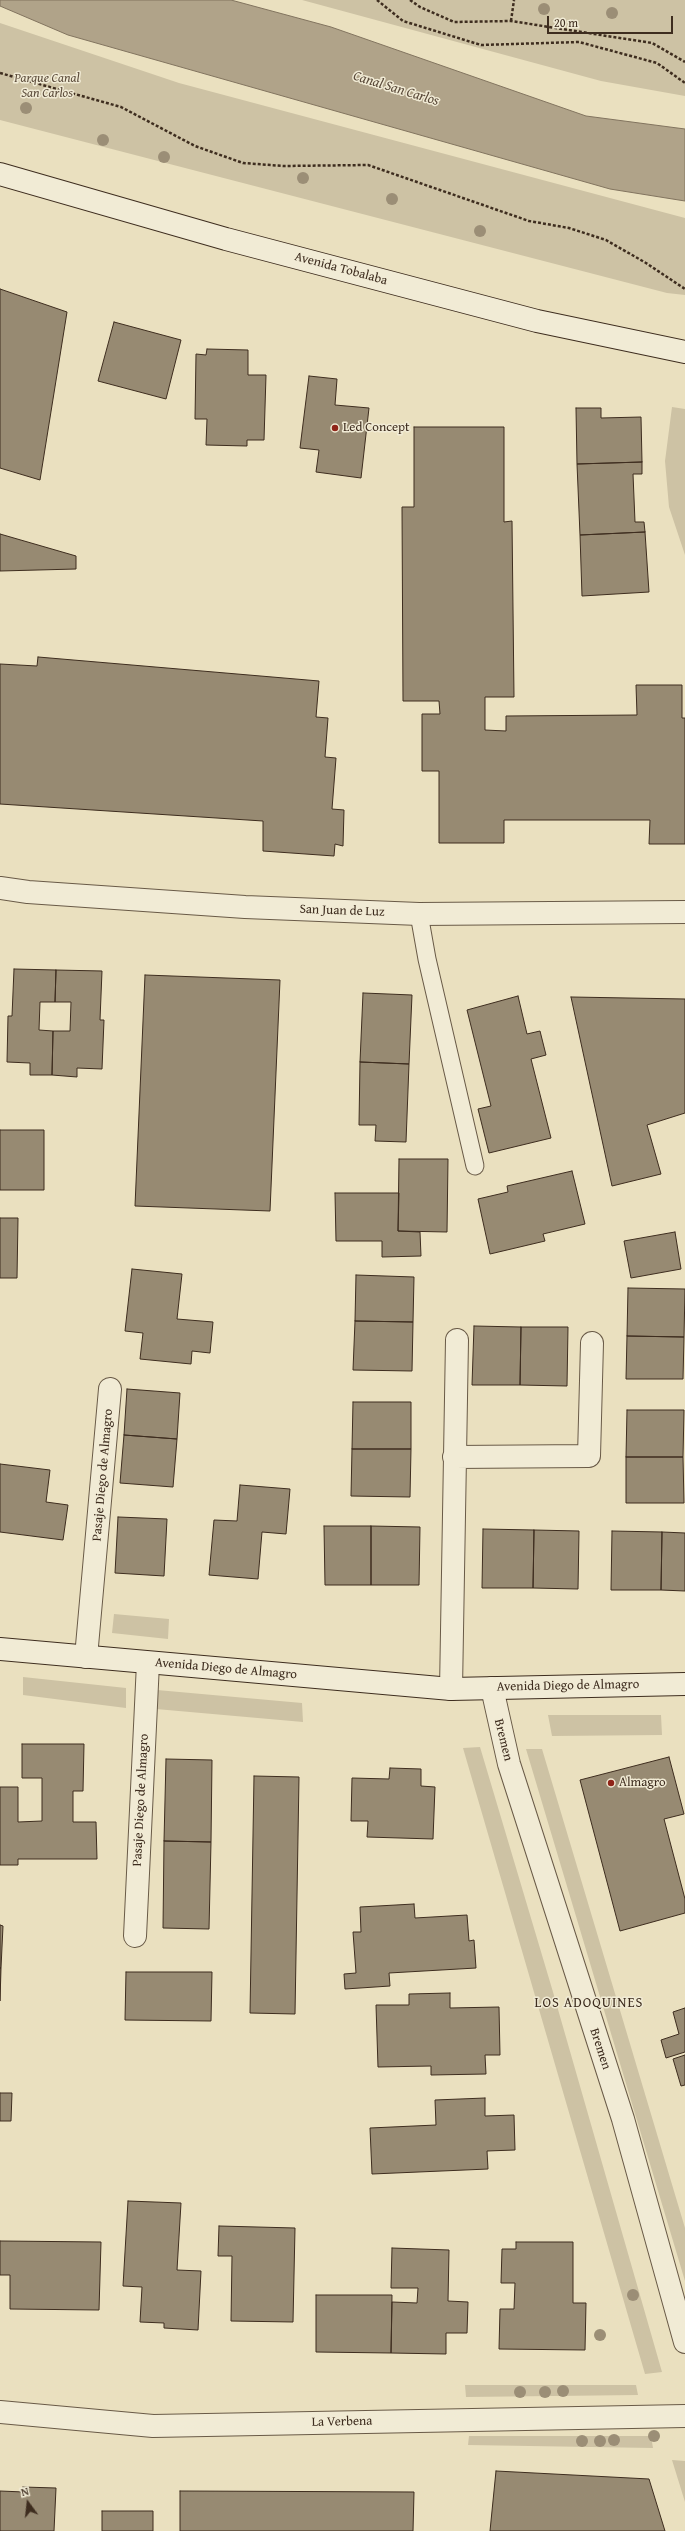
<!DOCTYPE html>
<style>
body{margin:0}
#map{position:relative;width:685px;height:2531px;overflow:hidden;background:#eae0bf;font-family:"Gentium Book Plus",serif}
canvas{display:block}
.north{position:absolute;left:8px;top:2483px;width:40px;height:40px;-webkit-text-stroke:3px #f1ebd5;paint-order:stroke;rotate:345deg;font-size:11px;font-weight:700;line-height:16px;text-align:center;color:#3e2d1f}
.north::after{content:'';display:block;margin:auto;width:14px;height:18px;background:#3e2d1f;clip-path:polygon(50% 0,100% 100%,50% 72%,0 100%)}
.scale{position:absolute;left:547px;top:16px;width:126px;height:18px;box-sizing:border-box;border:2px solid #3e2d1f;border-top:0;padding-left:5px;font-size:12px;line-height:14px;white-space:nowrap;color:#3e2d1f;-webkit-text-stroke:3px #f1ebd5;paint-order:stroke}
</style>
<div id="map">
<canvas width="685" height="2531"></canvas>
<div class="north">N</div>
<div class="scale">20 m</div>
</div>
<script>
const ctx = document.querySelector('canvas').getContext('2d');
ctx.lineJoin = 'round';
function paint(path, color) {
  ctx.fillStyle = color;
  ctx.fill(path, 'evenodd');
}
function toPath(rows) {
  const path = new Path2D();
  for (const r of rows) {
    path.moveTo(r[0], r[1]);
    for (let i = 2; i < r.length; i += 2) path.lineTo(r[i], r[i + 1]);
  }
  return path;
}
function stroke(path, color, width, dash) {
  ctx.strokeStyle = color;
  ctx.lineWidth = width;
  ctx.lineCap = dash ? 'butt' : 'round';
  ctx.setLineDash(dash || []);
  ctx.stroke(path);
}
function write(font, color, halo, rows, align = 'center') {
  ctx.font = font + ' "Gentium Book Plus",serif';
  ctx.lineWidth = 3;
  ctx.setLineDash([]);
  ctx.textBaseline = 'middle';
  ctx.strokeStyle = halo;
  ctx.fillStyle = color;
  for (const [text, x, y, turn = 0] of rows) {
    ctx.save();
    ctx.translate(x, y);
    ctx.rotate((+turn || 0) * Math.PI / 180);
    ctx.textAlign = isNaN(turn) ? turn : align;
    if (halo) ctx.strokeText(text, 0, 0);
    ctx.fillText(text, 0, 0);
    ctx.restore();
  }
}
const green = toPath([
 [302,0,685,0,685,96,601,81],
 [0,23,179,83,685,218,685,295,667,293,0,120],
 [672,407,685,409,685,555,669,507,665,461],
 [114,1614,169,1619,168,1639,112,1633],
 [23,1677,126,1688,126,1708,23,1695],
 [157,1690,302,1703,303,1722,156,1709],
 [548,1715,661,1715,662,1735,552,1736],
 [480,1747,553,1992,662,2372,645,2374,463,1748],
 [526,1749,542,1749,685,2228,685,2281],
 [465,2385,636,2385,638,2395,466,2397],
 [469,2436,651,2436,653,2448,468,2445],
 [672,2460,685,2461,685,2502]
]);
const water = toPath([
 [0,0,231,0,331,27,586,116,685,129,685,201,610,189,68,35,0,6,0,0]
]);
const building = toPath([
 [0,289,67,312,40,480,0,468,0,289],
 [114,322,181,340,166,399,98,381,114,322],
 [207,349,248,350,248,375,266,375,264,440,247,440,247,446,206,445,207,419,195,419,196,354,206,355,207,349],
 [309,376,337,379,335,405,369,408,361,478,316,472,319,450,300,448,309,376],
 [576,408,601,408,601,418,641,417,642,462,577,464,576,408],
 [414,427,504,427,504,522,512,521,514,697,485,697,485,730,506,731,506,716,637,715,636,685,682,685,682,718,685,718,685,844,649,844,650,820,504,820,504,843,439,843,439,771,422,771,422,714,440,714,439,701,403,701,402,507,414,507,414,427],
 [642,462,642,474,633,474,635,522,644,522,645,532,580,535,577,464,642,462],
 [645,532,649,592,582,596,580,535,645,532],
 [0,534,76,556,76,569,0,571,0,534],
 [38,657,319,681,316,717,328,718,325,757,336,758,332,809,344,810,343,846,335,844,334,856,263,851,263,821,0,804,0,664,37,666,38,657],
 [14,969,56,970,55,1002,40,1002,39,1030,53,1031,52,1075,30,1075,30,1063,7,1062,8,1016,12,1016,14,969],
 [56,970,102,971,100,1020,104,1020,102,1069,77,1068,77,1077,52,1075,53,1031,70,1031,71,1002,55,1002,56,970],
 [145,975,280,980,270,1211,135,1206,145,975],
 [363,993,412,995,409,1064,360,1062,363,993],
 [518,996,527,1034,540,1031,546,1055,531,1059,551,1138,489,1153,478,1109,491,1106,467,1010,518,996],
 [571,997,685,999,685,1113,647,1125,661,1174,612,1186,571,997],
 [360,1062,409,1064,406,1142,375,1141,376,1125,359,1125,360,1062],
 [0,1130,44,1130,44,1190,0,1190,0,1130],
 [399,1159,448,1159,447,1232,398,1231,399,1159],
 [572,1171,585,1224,543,1234,545,1241,490,1254,478,1199,508,1192,507,1186,572,1171],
 [335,1193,399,1193,398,1231,420,1232,421,1256,382,1257,382,1241,336,1241,335,1193],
 [0,1218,18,1218,17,1278,0,1278,0,1218],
 [675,1232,681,1269,631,1278,624,1241,675,1232],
 [132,1269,182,1274,177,1319,213,1322,210,1353,192,1351,191,1364,140,1359,143,1333,125,1331,132,1269],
 [356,1275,414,1277,413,1322,355,1321,356,1275],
 [628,1288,685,1289,684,1337,627,1336,628,1288],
 [355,1321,413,1322,412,1371,353,1370,355,1321],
 [474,1326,521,1327,520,1385,472,1385,474,1326],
 [521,1327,568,1327,567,1386,520,1385,521,1327],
 [627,1336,684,1337,683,1379,626,1379,627,1336],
 [127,1389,180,1393,177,1439,124,1435,127,1389],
 [353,1402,411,1402,411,1449,352,1449,353,1402],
 [627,1410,684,1410,683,1457,626,1457,627,1410],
 [124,1435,177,1439,173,1487,120,1483,124,1435],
 [352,1449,411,1449,410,1497,351,1496,352,1449],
 [626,1457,683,1457,684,1503,626,1503,626,1457],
 [0,1464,50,1470,46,1502,68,1505,63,1540,0,1532,0,1464],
 [240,1485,290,1489,286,1534,262,1532,258,1579,209,1575,214,1520,237,1521,240,1485],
 [118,1517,167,1519,164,1576,115,1573,118,1517],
 [324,1526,371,1526,371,1585,325,1585,324,1526],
 [371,1526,420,1527,419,1585,371,1585,371,1526],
 [483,1529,534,1530,533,1588,482,1588,483,1529],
 [534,1530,579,1531,578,1589,533,1588,534,1530],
 [612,1531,662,1532,661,1590,611,1590,612,1531],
 [662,1532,685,1533,685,1591,661,1590,662,1532],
 [22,1744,84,1744,83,1791,73,1791,73,1822,96,1822,97,1859,18,1859,18,1865,0,1865,0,1787,18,1787,18,1822,42,1821,42,1778,22,1778,22,1744],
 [669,1757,684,1814,664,1819,685,1899,685,1913,620,1931,580,1780,669,1757],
 [166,1759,212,1760,211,1842,164,1841,166,1759],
 [390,1768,421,1769,421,1786,435,1787,433,1839,367,1837,368,1821,351,1821,352,1778,389,1779,390,1768],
 [254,1776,299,1777,295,2014,250,2013,254,1776],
 [164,1841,211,1842,209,1929,163,1928,164,1841],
 [414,1904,415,1918,467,1915,469,1941,474,1940,476,1968,389,1973,390,1986,345,1989,344,1974,356,1973,353,1932,361,1932,360,1907,414,1904],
 [0,1925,3,1926,1,1968,0,1968,0,1925],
 [0,1968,1,1968,0,2001,0,1968],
 [126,1972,212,1972,211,2021,125,2020,126,1972],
 [450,1993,450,2008,499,2007,500,2055,485,2055,486,2074,431,2075,431,2066,378,2067,376,2005,409,2005,409,1994,450,1993],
 [685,2008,685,2052,666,2058,661,2040,679,2034,673,2012,685,2008],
 [685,2055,685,2085,681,2086,673,2059,685,2055],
 [0,2093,12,2093,11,2121,0,2121,0,2093],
 [485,2098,485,2116,514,2115,515,2150,487,2151,488,2169,372,2174,370,2128,436,2125,435,2100,485,2098],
 [128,2201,181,2203,177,2270,201,2271,198,2330,164,2328,164,2323,140,2322,142,2287,123,2286,128,2201],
 [219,2226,295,2228,293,2322,231,2321,232,2256,218,2256,219,2226],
 [0,2241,101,2242,99,2310,10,2309,10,2275,0,2275,0,2241],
 [516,2242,573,2242,573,2303,586,2303,585,2350,499,2349,500,2309,514,2309,515,2283,501,2283,502,2249,516,2249,516,2242],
 [392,2248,449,2250,448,2301,468,2302,467,2333,446,2333,446,2354,391,2353,392,2302,417,2303,418,2288,391,2288,392,2248],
 [316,2295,392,2295,391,2353,316,2352,316,2295],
 [496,2471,649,2479,665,2531,490,2531,496,2471],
 [23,2487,56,2488,54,2531,0,2531,0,2491,24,2492,23,2487],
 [180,2491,414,2492,413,2531,180,2531,180,2491],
 [102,2511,153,2511,153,2531,102,2531,102,2511]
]);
const path = toPath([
 [377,0,403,21,481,45,579,42,657,63,685,83],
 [410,0,420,7,454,22,511,21,652,43,685,62],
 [511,21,514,0],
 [0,73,121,107,195,146,243,163,283,166,368,165,529,221,569,228,606,240,646,263,685,289]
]);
const lane = toPath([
 [419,914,427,959,475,1166]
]);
const street = toPath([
 [0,888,28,892,245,907,419,914,685,912],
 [454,1457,589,1456,592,1343],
 [86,1657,110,1389],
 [492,1688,509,1764,623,2119,685,2342],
 [451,1689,457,1340],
 [135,1936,148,1663],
 [0,2412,153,2426,685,2416]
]);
const secondary = toPath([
 [0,174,226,239,537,321,685,352],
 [0,1649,451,1689,685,1684]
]);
const trees = [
 [544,9],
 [612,13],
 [26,108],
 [103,140],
 [164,157],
 [303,178],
 [392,199],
 [480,231],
 [633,2295],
 [600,2335],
 [563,2391],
 [520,2392],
 [545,2392],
 [654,2436],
 [614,2440],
 [582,2441],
 [600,2441]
];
const markers = [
 [335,428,4,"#8f2418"],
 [611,1783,4,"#8f2418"]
];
const parkNames = [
 ["Parque Canal",47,79],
 ["San Carlos",47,94]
];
const streetNames = [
 ["Avenida Tobalaba",341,269,15],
 ["San Juan de Luz",342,911,2],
 ["Pasaje Diego de Almagro",103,1475,-85],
 ["Avenida Diego de Almagro",226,1669,5],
 ["Avenida Diego de Almagro",568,1686,-1],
 ["Bremen",503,1740,76],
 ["Pasaje Diego de Almagro",141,1800,-87],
 ["Bremen",600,2049,72],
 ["La Verbena",342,2422,-1]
];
const poiNames = [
 ["Led Concept",343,428],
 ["Almagro",619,1783]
];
const waterNames = [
 ["Canal San Carlos",396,89,17]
];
const neighbourhoodNames = [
 ["LOS ADOQUINES",589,2003]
];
paint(green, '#cdc2a4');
paint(water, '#b0a389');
stroke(water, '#82745f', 1);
paint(building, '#978a72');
stroke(building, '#3e2d1f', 1);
stroke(lane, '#695a47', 19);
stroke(street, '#695a47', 24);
stroke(secondary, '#3e2d1f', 24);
stroke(path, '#3e2d1f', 2.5, [3, 2]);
stroke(lane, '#f1ebd5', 17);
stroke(street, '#f1ebd5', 22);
stroke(secondary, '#f1ebd5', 22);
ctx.fillStyle = '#9b8e76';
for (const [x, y] of trees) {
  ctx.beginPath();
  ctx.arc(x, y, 6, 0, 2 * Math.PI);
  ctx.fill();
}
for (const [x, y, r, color] of markers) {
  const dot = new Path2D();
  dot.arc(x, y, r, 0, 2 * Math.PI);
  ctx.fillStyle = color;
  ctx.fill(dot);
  stroke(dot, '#f1ebd5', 1.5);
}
write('italic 13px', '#5b4b3a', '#f1ebd5', parkNames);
write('13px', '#3e2d1f', '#f1ebd5', streetNames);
write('13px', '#3e2d1f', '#f1ebd5', poiNames, 'left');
write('italic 14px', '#5a4a3a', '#f1ebd5', waterNames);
ctx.letterSpacing = '1px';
write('14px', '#3e2d1f', '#f1ebd5', neighbourhoodNames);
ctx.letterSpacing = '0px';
</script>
